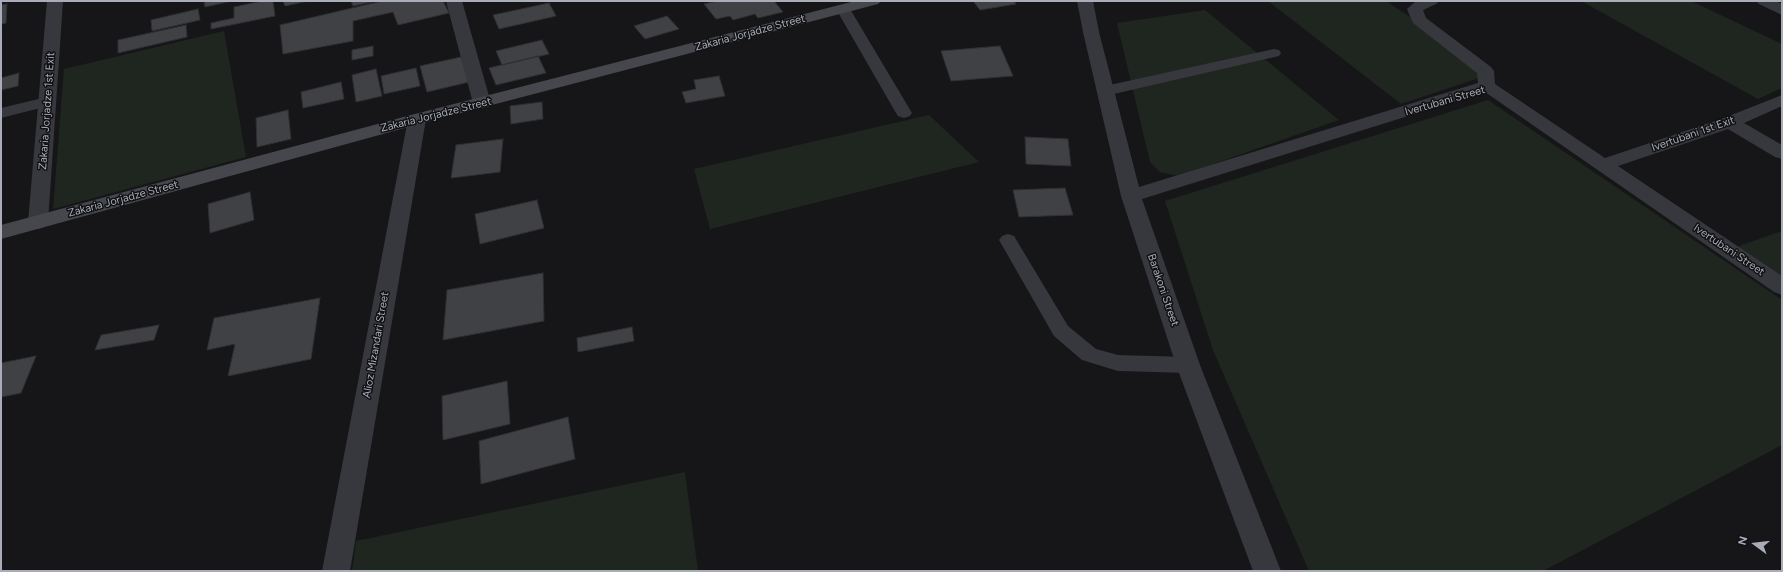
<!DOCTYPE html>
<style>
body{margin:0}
#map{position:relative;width:1783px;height:572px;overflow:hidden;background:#161618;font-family:Figtree,sans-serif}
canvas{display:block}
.frame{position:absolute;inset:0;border:2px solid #a8adb8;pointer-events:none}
.north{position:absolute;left:1735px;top:524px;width:40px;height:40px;-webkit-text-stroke:3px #111113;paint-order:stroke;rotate:285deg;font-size:11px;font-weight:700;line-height:16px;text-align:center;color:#a8adb8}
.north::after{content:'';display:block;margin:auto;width:14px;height:18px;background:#a8adb8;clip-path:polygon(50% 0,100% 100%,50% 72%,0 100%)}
</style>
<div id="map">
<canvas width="1783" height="572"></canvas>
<div class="frame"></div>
<div class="north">N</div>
</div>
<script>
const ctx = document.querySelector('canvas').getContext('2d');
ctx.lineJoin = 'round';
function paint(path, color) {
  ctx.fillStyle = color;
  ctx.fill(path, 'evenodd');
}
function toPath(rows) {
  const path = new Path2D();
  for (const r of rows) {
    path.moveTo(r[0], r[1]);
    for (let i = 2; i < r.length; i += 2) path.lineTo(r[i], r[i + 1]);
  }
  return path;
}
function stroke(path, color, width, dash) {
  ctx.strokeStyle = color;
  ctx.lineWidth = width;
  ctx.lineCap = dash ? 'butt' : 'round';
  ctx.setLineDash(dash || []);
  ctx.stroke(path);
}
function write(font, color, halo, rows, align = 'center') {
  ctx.font = font + ' Figtree,sans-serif';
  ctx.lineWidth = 3;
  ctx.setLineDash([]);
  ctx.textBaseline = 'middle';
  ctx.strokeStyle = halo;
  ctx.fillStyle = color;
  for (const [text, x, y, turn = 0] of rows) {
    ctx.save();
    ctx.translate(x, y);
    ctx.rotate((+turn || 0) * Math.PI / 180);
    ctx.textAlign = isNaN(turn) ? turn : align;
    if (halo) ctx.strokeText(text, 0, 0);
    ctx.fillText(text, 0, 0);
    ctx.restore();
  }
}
const green = toPath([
 [1268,1,1386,1,1494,73,1401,104],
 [1581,1,1691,1,1782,44,1782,88,1758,99],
 [1205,10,1339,120,1179,176,1160,172,1150,162,1117,23],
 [224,31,246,157,53,209,64,69],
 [1488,100,1782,300,1782,445,1543,571,1309,571,1213,350,1165,201],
 [929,115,979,162,710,229,694,169],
 [1782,231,1782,277,1736,247],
 [685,472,698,571,352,571,356,541]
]);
const building = toPath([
 [204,1,232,1,205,7,204,1],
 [262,1,273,1,275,16,211,29,211,23,234,18,234,7,262,1],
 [283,1,308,1,285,6,283,1],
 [351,1,377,1,353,6,351,1],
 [382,1,443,1,449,13,398,25,393,12,353,21,353,41,283,54,280,25,382,1],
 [717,1,774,1,783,12,758,18,755,14,733,20,730,16,716,19,704,4,717,1],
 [973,1,1014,1,1016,4,980,10,973,1],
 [549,3,556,16,499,29,493,15,549,3],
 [7,4,6,23,1,24,1,5,7,4],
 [198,9,200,20,152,31,151,20,198,9],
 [667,16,679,29,645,39,634,26,667,16],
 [186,25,187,37,118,53,118,40,186,25],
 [542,40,549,54,502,65,496,51,542,40],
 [373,46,373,56,352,60,352,50,373,46],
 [1000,46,1013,76,951,81,941,51,1000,46],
 [538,56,546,73,496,85,489,68,538,56],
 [461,57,469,82,427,92,420,66,461,57],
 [416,68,420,86,384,94,381,76,416,68],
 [376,69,382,96,356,102,352,75,376,69],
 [19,73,18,86,1,90,1,78,19,73],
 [719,76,725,96,686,103,682,92,696,89,694,80,719,76],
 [341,82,344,99,303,108,301,92,341,82],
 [542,102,543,119,511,124,510,106,542,102],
 [288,110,291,139,257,147,256,118,288,110],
 [1025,137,1068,139,1071,166,1026,164,1025,137],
 [503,139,500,172,451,178,456,145,503,139],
 [1065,188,1073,215,1019,217,1013,190,1065,188],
 [250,192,254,220,210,233,208,204,250,192],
 [537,200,544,228,480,244,475,214,537,200],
 [543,273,544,321,443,340,447,290,543,273],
 [320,298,311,359,228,376,235,344,207,350,214,318,320,298],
 [159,325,154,340,95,350,101,335,159,325],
 [632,327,634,341,578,352,577,338,632,327],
 [36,356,21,393,1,397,1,363,36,356],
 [507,381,510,424,443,440,442,396,507,381],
 [568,417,575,459,481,484,479,441,568,417]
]);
const lane = toPath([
 [843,5,848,6,850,9,912,113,910,116,904,118,898,116,896,113,836,9,838,6,843,5],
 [1274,49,1279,50,1281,53,1279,56,1105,96,1100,94,1097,91,1100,88,1105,86,1274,49],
 [47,97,52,99,55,102,52,105,1,118,1,108,47,97],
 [1008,234,1014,236,1068,326,1096,349,1118,355,1188,357,1195,360,1198,365,1195,370,1188,373,1118,371,1082,360,1054,336,999,240,1002,236,1008,234]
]);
const street = toPath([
 [47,1,63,1,48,222,45,227,38,229,31,227,28,222,47,1],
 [446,1,462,1,491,103,488,107,482,108,476,107,473,103,446,1],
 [1077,1,1093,1,1099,32,1139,187,1478,83,1477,73,1413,23,1407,9,1416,1,1439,1,1436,4,1423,10,1426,18,1491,67,1494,71,1495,84,1605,158,1724,118,1782,95,1782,106,1744,123,1782,145,1782,159,1775,157,1728,129,1618,166,1782,276,1782,295,1774,292,1485,92,1142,199,1200,365,1281,571,1253,571,1176,365,1121,196,1083,32,1077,1],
 [1756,1,1776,1,1782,4,1782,15,1759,4,1756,1],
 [417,114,423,115,426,119,350,571,322,571,408,119,411,115,417,114]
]);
const secondary = toPath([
 [855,1,881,1,878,4,423,123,1,239,1,225,411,115,855,1]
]);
const streetNames = [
 ["Zakaria Jorjadze Street",750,33,-15],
 ["Ivertubani Street",1445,101,-16],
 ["Zakaria Jorjadze 1st Exit",47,111,-86],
 ["Zakaria Jorjadze Street",436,115,-14],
 ["Ivertubani 1st Exit",1693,134,-19],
 ["Zakaria Jorjadze Street",123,199,-15],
 ["Ivertubani Street",1729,250,34],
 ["Barakoni Street",1163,290,71],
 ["Alioz Mizandari Street",376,345,-80]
];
paint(green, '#1e261f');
paint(building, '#404145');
stroke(building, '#303034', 1);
paint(lane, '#37383d');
paint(street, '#37383d');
paint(secondary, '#45474d');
write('11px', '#a8adb8', '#111113', streetNames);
</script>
